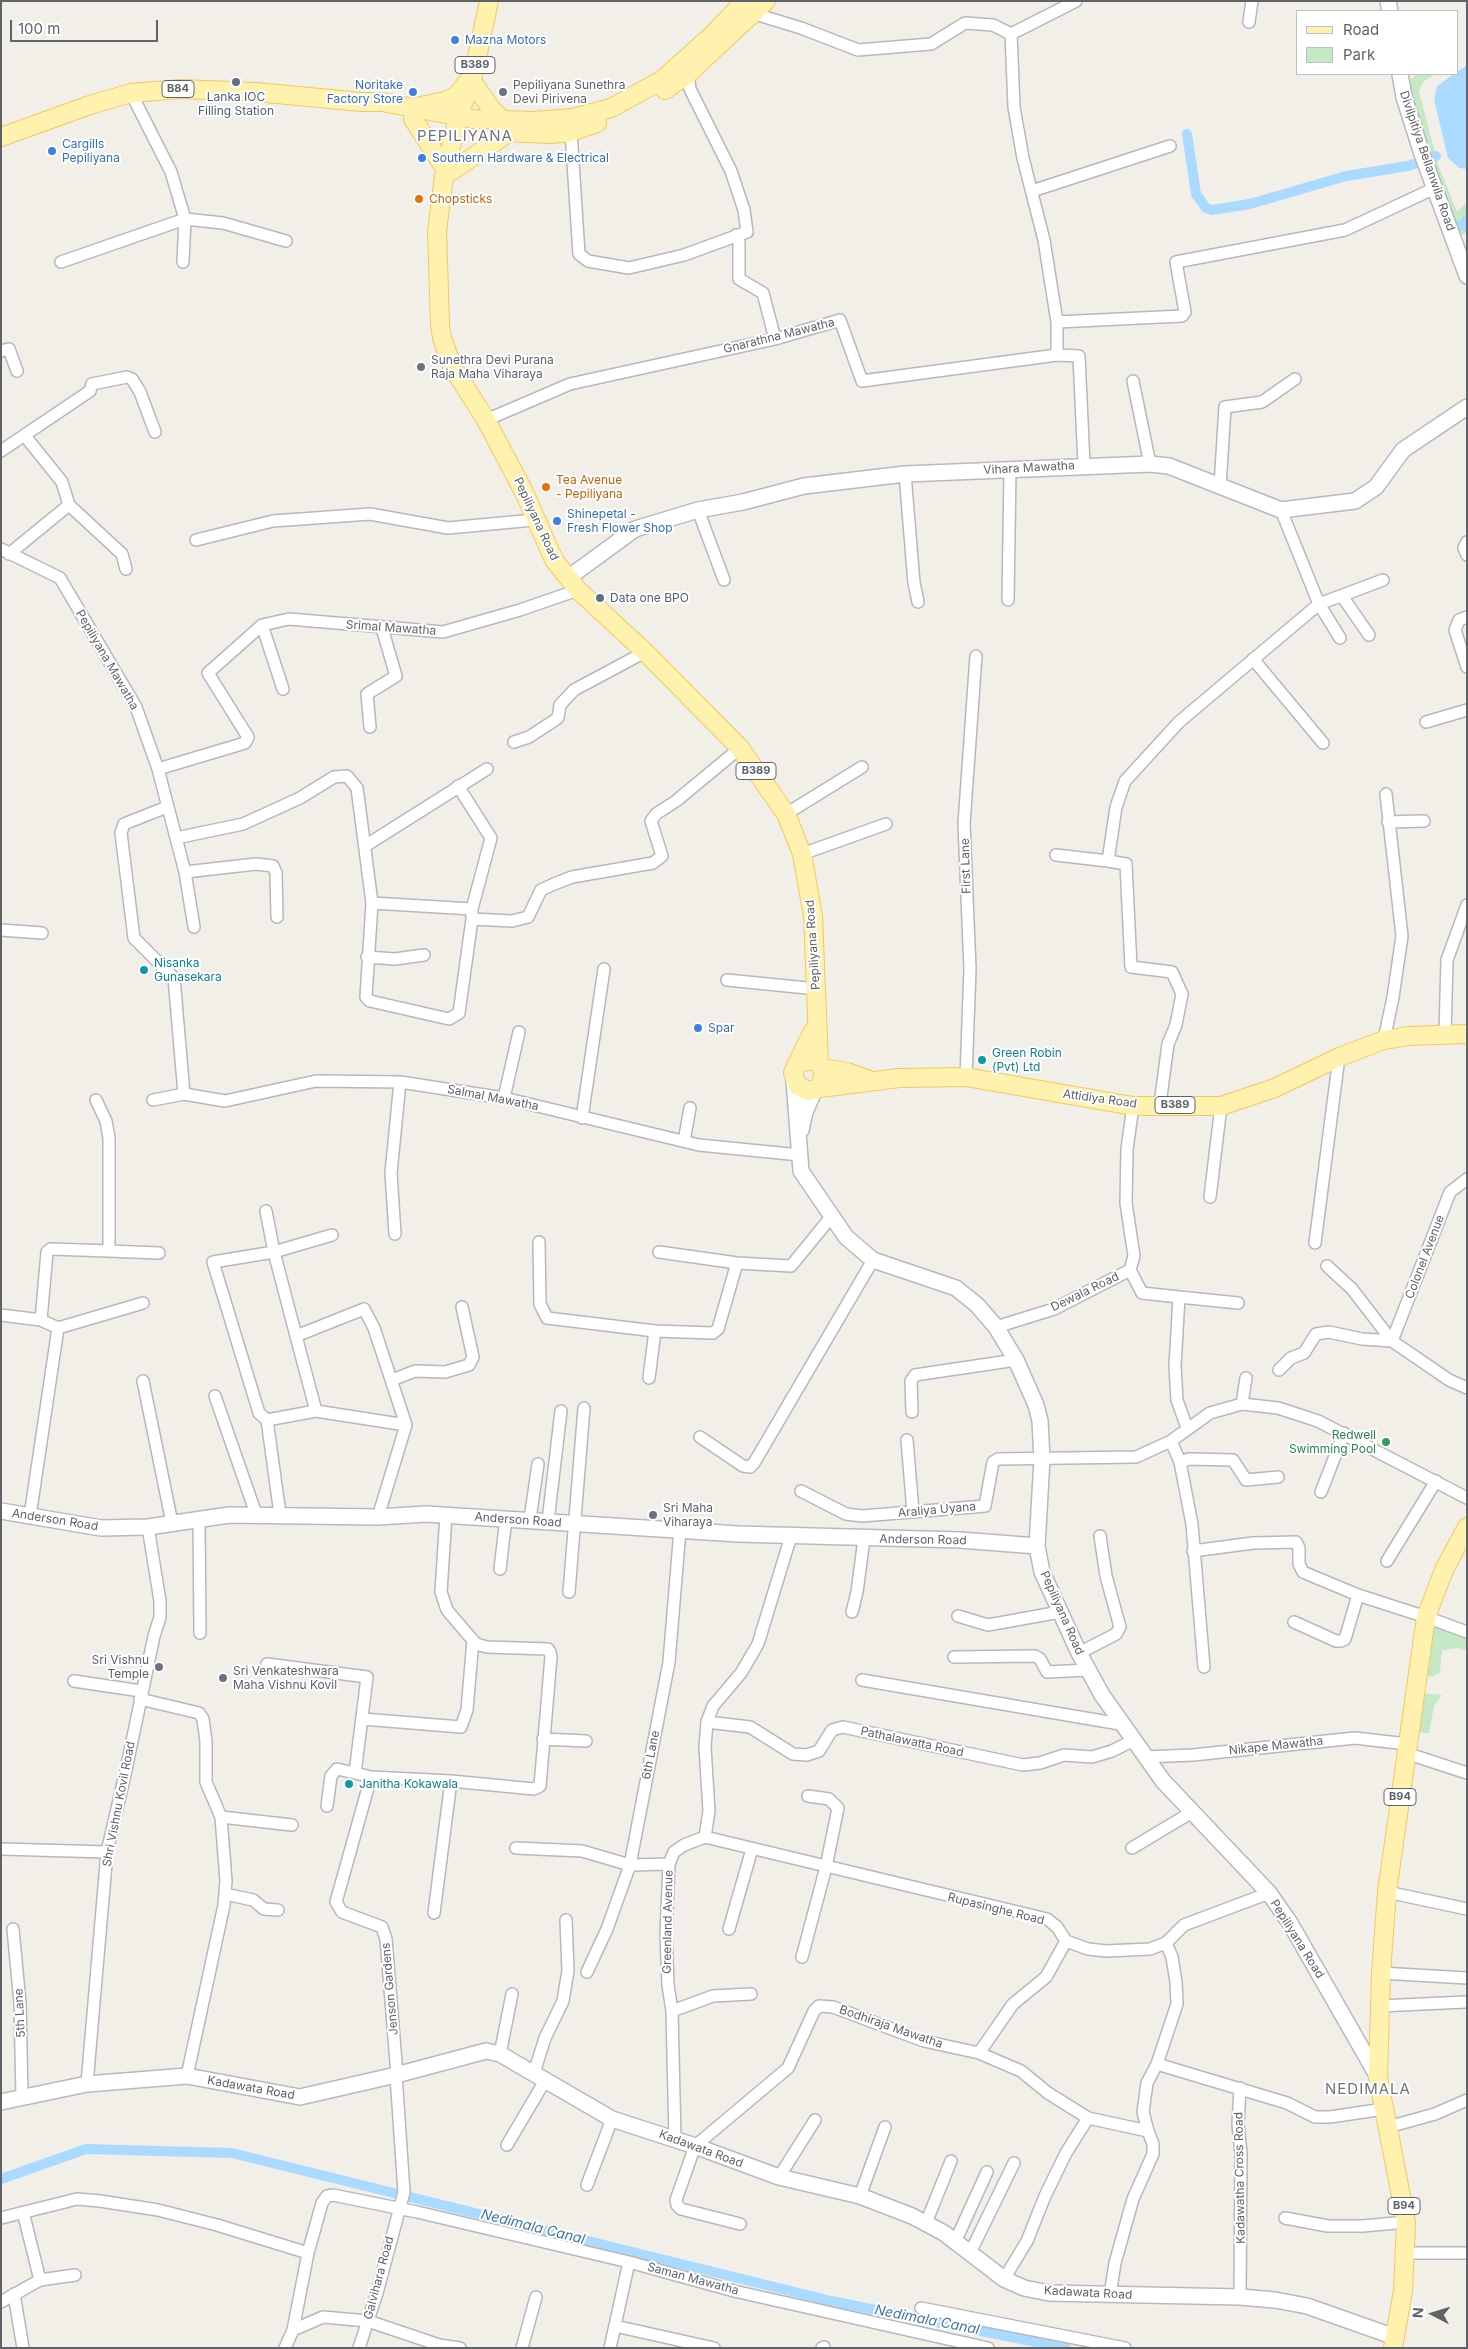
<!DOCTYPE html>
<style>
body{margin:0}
#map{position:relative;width:1468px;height:2349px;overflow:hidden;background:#f1efe8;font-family:Inter,sans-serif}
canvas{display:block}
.frame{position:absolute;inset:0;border:2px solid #5f6368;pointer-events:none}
.legend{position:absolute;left:1296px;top:10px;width:162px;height:65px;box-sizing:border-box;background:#fff;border:1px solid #bfc1c3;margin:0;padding:6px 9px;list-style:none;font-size:15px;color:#5f6368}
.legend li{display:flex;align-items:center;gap:10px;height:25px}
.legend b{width:25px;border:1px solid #bfc1c3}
.north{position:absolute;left:1408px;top:2289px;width:50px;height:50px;-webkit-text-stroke:4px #fff;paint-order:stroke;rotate:275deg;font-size:14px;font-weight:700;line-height:20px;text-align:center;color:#5f6368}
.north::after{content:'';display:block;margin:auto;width:18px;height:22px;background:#5f6368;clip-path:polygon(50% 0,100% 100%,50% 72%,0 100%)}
.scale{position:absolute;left:10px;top:20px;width:148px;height:22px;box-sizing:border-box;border:2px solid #5f6368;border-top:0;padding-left:6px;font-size:15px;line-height:18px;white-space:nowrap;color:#5f6368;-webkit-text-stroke:4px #fff;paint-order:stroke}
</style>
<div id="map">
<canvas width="1468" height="2349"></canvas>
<div class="frame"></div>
<ul class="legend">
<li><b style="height:6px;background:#fff2af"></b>Road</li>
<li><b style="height:14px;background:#c5e8c5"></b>Park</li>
</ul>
<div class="north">N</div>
<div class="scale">100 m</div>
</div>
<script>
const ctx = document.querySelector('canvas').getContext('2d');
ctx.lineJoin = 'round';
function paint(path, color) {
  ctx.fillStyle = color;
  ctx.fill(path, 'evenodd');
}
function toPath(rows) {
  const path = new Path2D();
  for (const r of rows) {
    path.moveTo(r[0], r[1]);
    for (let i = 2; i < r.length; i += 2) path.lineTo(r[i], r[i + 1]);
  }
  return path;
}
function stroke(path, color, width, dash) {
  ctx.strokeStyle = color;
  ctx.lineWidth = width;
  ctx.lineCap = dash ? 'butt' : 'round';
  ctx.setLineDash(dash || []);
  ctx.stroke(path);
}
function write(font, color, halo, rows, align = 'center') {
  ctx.font = font + ' Inter,sans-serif';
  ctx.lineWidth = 4;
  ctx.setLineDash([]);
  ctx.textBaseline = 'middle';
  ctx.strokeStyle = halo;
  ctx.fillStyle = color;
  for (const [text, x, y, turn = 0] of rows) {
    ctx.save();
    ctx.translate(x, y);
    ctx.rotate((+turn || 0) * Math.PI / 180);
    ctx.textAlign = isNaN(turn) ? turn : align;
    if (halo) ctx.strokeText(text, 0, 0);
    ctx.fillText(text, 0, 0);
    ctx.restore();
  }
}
const green = toPath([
 [1417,74,1435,74,1423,82,1419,92,1438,164,1457,212,1467,202,1467,231,1463,235,1453,238,1404,85],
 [1430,1626,1467,1638,1467,1651,1458,1648,1442,1650,1440,1672,1432,1677,1422,1672],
 [1420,1693,1442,1695,1434,1706,1429,1733,1414,1732]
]);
const water = toPath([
 [1467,65,1467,169,1459,168,1448,158,1434,99,1437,86]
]);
const canal = toPath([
 [1187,134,1196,194,1206,208,1212,210,1250,204,1346,176,1408,166,1436,156],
 [1457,226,1463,226,1467,219],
 [1,2179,86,2149,232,2153,831,2301,1066,2348]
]);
const street = toPath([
 [751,10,755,14,801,28,858,50,931,44,965,23,993,25,1011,34,1076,1],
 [1249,22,1252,1],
 [1011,34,1014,107,1023,158,1044,240,1057,322,1182,316,1185,312,1176,262,1345,230,1435,188],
 [571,132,579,254,588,261,629,268,684,255,747,232,744,210,731,171,690,89,688,74],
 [1032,191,1170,146],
 [736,235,739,242,739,279,763,293,775,339],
 [61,262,185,219,171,172,131,93],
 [183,262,185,219,223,223,286,241],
 [1057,322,1057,355],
 [1,351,9,349,17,371],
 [1133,381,1150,464],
 [486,420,570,384,775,339,840,320,862,381,1057,355,1079,356,1084,465],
 [1,451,90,391,92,384,127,377,132,379,140,392,155,432],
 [905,474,914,583,918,602],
 [1220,486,1225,407,1262,402,1295,379],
 [69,505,122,554,126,569],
 [698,510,724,580],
 [196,540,273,521,370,514,448,528,534,520],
 [1467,542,1464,548,1467,555],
 [1,549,60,578,136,707,158,769,185,872,194,927],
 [9,554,69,505,62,482,25,436],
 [1342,596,1369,635],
 [1008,600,1010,470],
 [1467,617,1459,620,1455,630,1467,667],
 [262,625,283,689],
 [1340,638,1319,604,1383,580],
 [1253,659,1323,743],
 [1426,722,1467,710],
 [370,727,367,694,396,676,382,628],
 [514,742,529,737,558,718,560,705,574,690,645,652],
 [158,769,245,743,248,737,208,673,262,625,289,619,443,632,520,610,578,590],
 [167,807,124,824,121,833,134,938,174,978,184,1094],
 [786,814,862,767],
 [1388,822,1424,821],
 [176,838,243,824,300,798,334,777,347,776,357,788,372,903,366,997,370,1001,449,1019,459,1013,472,919,472,909,491,838,458,786],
 [365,846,487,769],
 [802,854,886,824],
 [1056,855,1108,861],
 [185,872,256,864,273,866,276,873,277,917],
 [372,903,472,909],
 [472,919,512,921,528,917,541,890,554,884,572,877,653,863,662,856,651,821,656,814,676,801,740,748],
 [1,930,42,933],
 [367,957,395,959,424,955],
 [727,980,817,989],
 [1445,1034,1447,960,1467,905],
 [1384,1040,1393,997,1402,936,1386,794],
 [966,1077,970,969,964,824,976,656],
 [504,1098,519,1032],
 [153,1100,184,1094,225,1101,316,1081,400,1082,504,1098,699,1145,800,1155],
 [1160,1104,1168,1044,1176,1025,1182,994,1172,972,1131,967,1126,864,1108,861,1116,807,1125,781,1179,722,1319,604,1281,510],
 [582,1118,604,969],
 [684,1141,690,1108],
 [1210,1197,1221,1106],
 [266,1211,274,1252,332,1235],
 [395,1234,391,1173,400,1082],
 [539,1242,540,1304,547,1318,655,1331],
 [1315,1243,1339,1057],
 [109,1251,159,1253],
 [659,1252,737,1263],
 [1327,1266,1352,1289,1392,1341],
 [1130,1270,1142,1293,1179,1297,1175,1366,1177,1400,1187,1428],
 [1179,1297,1238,1303],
 [1,1315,41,1320,58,1328,143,1303],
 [41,1320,47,1252,51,1249,109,1251,109,1138,106,1121,96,1100],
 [996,1327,1054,1309,1130,1270,1134,1256,1126,1203,1127,1149,1133,1106],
 [296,1336,274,1252,213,1262,259,1413,267,1420,316,1411,296,1336,364,1309,374,1328,406,1425,378,1517],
 [1392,1341,1450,1192,1467,1179],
 [1279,1370,1291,1358,1304,1353,1316,1334,1329,1332,1362,1339,1392,1341,1449,1380,1467,1388],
 [649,1378,655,1331,713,1333,718,1329,737,1263,791,1266,831,1217],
 [392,1380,415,1371,445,1372,469,1365,473,1357,462,1307],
 [143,1381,172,1523],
 [215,1396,256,1514],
 [1242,1404,1246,1378],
 [316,1411,406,1425],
 [912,1412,911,1381,915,1375,1016,1360],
 [267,1420,280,1514],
 [700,1437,743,1466,750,1467,754,1463,873,1260],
 [907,1440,913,1512],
 [1171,1441,1180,1462,1192,1524,1204,1667],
 [1180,1462,1189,1459,1233,1460,1246,1480,1278,1477],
 [801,1491,846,1514,862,1516,985,1506,993,1462,998,1459,1136,1457,1171,1441,1210,1413,1242,1404,1278,1408,1318,1421,1467,1498],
 [1321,1492,1344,1433],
 [30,1516,58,1328],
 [530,1519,538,1464],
 [199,1520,200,1633],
 [548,1521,561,1411],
 [1193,1551,1253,1543,1296,1542,1299,1548,1299,1564,1303,1572,1310,1575,1358,1595,1426,1617,1467,1632],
 [1387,1561,1436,1481],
 [500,1569,506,1518],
 [569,1592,584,1408],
 [852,1612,857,1592,864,1539],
 [958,1616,988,1625,1060,1612],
 [1294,1622,1336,1641,1341,1641,1345,1639,1358,1595],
 [1079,1653,1116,1634,1120,1627,1106,1576,1100,1536],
 [954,1657,1035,1656,1040,1659,1047,1672,1088,1670],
 [267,1664,367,1677,355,1773,371,1777,336,1902,342,1912,382,1927,386,1939,397,2075],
 [862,1680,1120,1724],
 [74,1681,141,1691],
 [140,1699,199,1713,203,1719,206,1741,206,1782,221,1817,226,1881,224,1905,187,2076],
 [363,1719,461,1727,467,1710,473,1640],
 [707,1722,750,1727,793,1754,807,1755,819,1751,832,1730,843,1727,1023,1765,1040,1763,1064,1755,1092,1757,1112,1751,1132,1741],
 [543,1739,586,1741],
 [1406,1753,1467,1773],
 [1144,1757,1193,1755,1355,1738,1407,1744],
 [371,1777,451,1781,534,1789,540,1786,551,1657,550,1652,548,1649,487,1647,476,1644,447,1610,441,1592,446,1515],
 [327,1806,331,1776,337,1769,355,1773],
 [221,1817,292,1825],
 [705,1837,1047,1919,1057,1927,1066,1941,1088,1949,1106,1951,1150,1949,1166,1943,1184,1925,1269,1893],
 [516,1848,582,1851,630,1865,669,1864],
 [1132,1848,1192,1812],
 [1,1849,107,1852],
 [1387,1892,1467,1909],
 [225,1894,253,1900,264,1909,278,1910],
 [434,1913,451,1781],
 [13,1929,20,2003,22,2097],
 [729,1929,752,1849],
 [802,1957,826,1867,838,1808,829,1799,808,1796],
 [587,1972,607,1929,630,1865,669,1662,680,1530],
 [1381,1973,1467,1978],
 [1380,2006,1465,2002],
 [672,2011,713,1996,751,1994],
 [979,2053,1013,2004,1046,1977,1066,1941],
 [500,2054,512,1994],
 [1157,2064,1287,2103,1315,2117,1330,2117,1384,2109],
 [534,2073,545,2038,563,2001,568,1971,566,1920],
 [87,2084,107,1852,126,1770,154,1636,160,1617,160,1601,148,1527],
 [1240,2088,1238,2124,1241,2154,1240,2297],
 [1388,2127,1435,2114,1467,2100],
 [1148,2131,1143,2112,1147,2083,1157,2064,1177,2004,1176,1982,1172,1957,1166,1943],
 [675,2139,672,2011,668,1985,666,1934,669,1864,674,1852,684,1845,705,1837,709,1811,705,1747,707,1722,713,1706,741,1673,758,1644,791,1536],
 [507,2145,546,2079],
 [779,2177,815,2120],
 [587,2185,612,2119],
 [860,2196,885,2127],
 [1,2218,77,2199,100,2201,158,2210,217,2225,308,2253,293,2330,285,2348],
 [1285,2218,1328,2226,1363,2226,1406,2222],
 [926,2223,951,2161],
 [740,2224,681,2209,677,2205,676,2200,695,2146,788,2068,814,2011,819,2006,833,2007,924,2041,979,2053,1021,2071,1048,2093,1088,2118,1148,2131,1153,2144,1153,2154,1133,2199,1115,2263,1110,2295],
 [955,2242,987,2172],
 [308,2253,322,2203,327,2196,333,2195,417,2212,629,2262,734,2291,988,2348],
 [970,2253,1014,2163],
 [1406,2253,1467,2253],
 [1004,2279,1027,2241,1045,2196,1066,2153,1088,2118],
 [40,2280,75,2275],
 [14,2294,23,2348],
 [1,2302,40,2280,23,2212],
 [921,2308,1125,2348],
 [615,2326,714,2348],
 [293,2330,323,2317,368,2321,439,2345,460,2348],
 [359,2348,377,2293,404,2192,396,2075],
 [522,2348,536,2297],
 [610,2348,629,2262],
 [822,2348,824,2347]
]);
const secondary = toPath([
 [1388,1,1390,11],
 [1400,74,1404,97,1422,154,1467,276],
 [568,578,635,529,698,510,743,502,804,486,905,474,1150,464,1169,466,1281,510,1355,501,1376,487,1403,450,1467,407],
 [794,1081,801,1171,846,1237,873,1260,956,1288,977,1305,996,1327,1016,1360,1036,1405,1040,1421,1042,1459,1037,1546,1042,1572,1079,1653,1102,1695,1163,1781,1269,1893,1290,1923,1378,2077],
 [801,1130,805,1112,815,1089],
 [1,1511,101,1528,148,1527,229,1515,378,1517,426,1514,738,1534,960,1540,1037,1546],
 [1,2102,87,2084,187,2076,300,2097,396,2075,486,2051,500,2054,612,2119,695,2146,779,2177,860,2196,912,2216,944,2233,1004,2279,1024,2288,1049,2293,1240,2297,1275,2300,1307,2306,1395,2337]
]);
const primary = toPath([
 [489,1,473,76,458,118,444,176,437,231,440,325,442,338,453,368,486,420,524,492,554,560,578,590,645,652,740,748,786,814,802,854,813,916,819,1064],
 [471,80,493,111,504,121],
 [665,90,688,74,766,1],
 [416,107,445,101,456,96,469,80],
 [413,119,446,170],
 [505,132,551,134,571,132,597,123],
 [1,137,90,105,131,93,181,89,256,92,362,102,382,102,472,119,533,121,573,118,611,108,662,80,710,37,745,1],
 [444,176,510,132],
 [796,1066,801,1062,814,1060,819,1064,824,1073,820,1088,809,1091,798,1086,793,1073,796,1066,810,1037,816,1027],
 [822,1068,847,1072,869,1080],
 [820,1088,899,1078,966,1077,1133,1106,1221,1106,1275,1088,1339,1057,1384,1040,1409,1036,1467,1034],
 [1393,2348,1403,2291,1406,2222,1378,2077,1381,1973,1387,1892,1426,1617,1444,1570,1467,1527]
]);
const markers = [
 [455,40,5,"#3f7fe0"],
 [236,82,5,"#5c6f8a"],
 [413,92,5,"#3f7fe0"],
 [503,92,5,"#6b7280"],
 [52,151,5,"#3f7fe0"],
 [422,158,5,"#3f7fe0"],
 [419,199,5,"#e8710a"],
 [421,367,5,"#6b7280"],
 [546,487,5,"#e8710a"],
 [557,521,5,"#3f7fe0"],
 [600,598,5,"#5c6f8a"],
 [144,970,5,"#0f9aa8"],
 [698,1028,5,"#3f7fe0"],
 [982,1060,5,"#0f9aa8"],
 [1386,1442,5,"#2e9e5b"],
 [653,1515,5,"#6b7280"],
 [159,1667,5,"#6b7280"],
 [223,1678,5,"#6b7280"],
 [349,1784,5,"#0f9aa8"]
];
const shields = [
 [475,65,40],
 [178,89,32],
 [756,771,40],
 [1175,1105,40],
 [1400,1797,32],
 [1404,2206,32]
];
const shieldNames = [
 ["B389",475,65],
 ["B84",178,89],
 ["B389",756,771],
 ["B389",1175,1105],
 ["B94",1400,1797],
 ["B94",1404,2206]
];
const shopNames = [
 ["Mazna Motors",465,40],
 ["Noritake",403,85,"right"],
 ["Factory Store",403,99,"right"],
 ["Cargills",62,144],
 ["Pepiliyana",62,158],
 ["Southern Hardware & Electrical",432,158],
 ["Shinepetal -",567,514],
 ["Fresh Flower Shop",567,528],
 ["Spar",708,1028]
];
const worshipNames = [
 ["Pepiliyana Sunethra",513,85],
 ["Devi Pirivena",513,99],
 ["Sunethra Devi Purana",431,360],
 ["Raja Maha Viharaya",431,374],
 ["Sri Maha",663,1508],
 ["Viharaya",663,1522],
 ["Sri Vishnu",149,1660,"right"],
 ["Temple",149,1674,"right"],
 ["Sri Venkateshwara",233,1671],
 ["Maha Vishnu Kovil",233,1685]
];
const serviceNames = [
 ["Lanka IOC",236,97],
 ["Filling Station",236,111],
 ["Data one BPO",610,598,"left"]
];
const streetNames = [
 ["Divilpitiya Bellanwila Road",1427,161,71],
 ["Gnarathna Mawatha",779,336,-14],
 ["Vihara Mawatha",1029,468,-3],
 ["Pepiliyana Road",536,519,65],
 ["Srimal Mawatha",391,628,4],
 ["Pepiliyana Mawatha",107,660,60],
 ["First Lane",966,866,-92],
 ["Pepiliyana Road",813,945,-94],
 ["Salmal Mawatha",493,1098,11],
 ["Attidiya Road",1100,1099,8],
 ["Colonel Avenue",1425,1257,-69],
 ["Dewala Road",1085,1292,-26],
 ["Araliya Uyana",937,1510,-5],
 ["Anderson Road",55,1520,9],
 ["Anderson Road",518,1520,4],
 ["Anderson Road",923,1540,1],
 ["Pepiliyana Road",1062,1613,66],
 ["Pathalawatta Road",912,1742,12],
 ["Nikape Mawatha",1276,1746,-6],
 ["6th Lane",651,1755,-79],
 ["Shri Vishnu Kovil Road",119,1804,-79],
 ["Rupasinghe Road",996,1909,14],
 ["Greenland Avenue",668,1922,-89],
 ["Pepiliyana Road",1297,1939,58],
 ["Jenson Gardens",390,1989,-95],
 ["5th Lane",20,2013,-93],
 ["Bodhiraja Mawatha",891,2027,19],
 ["Kadawata Road",251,2088,10],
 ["Kadawata Road",701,2149,20],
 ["Kadawatha Cross Road",1240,2178,-91],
 ["Galvihara Road",379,2278,-75],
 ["Saman Mawatha",693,2279,15],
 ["Kadawata Road",1088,2293,3]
];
const foodNames = [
 ["Chopsticks",429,199],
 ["Tea Avenue",556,480],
 ["- Pepiliyana",556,494]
];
const cultureNames = [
 ["Nisanka",154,963],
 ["Gunasekara",154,977],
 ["Green Robin",992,1053],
 ["(Pvt) Ltd",992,1067],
 ["Janitha Kokawala",359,1784]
];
const leisureNames = [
 ["Redwell",1376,1435],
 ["Swimming Pool",1376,1449]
];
const waterNames = [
 ["Nedimala Canal",533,2227,14],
 ["Nedimala Canal",927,2320,11]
];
const quarterNames = [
 ["PEPILIYANA",465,136],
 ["NEDIMALA",1368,2089]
];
paint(green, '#c5e8c5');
paint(water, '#aadaff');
stroke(canal, '#aadaff', 10);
stroke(street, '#b5b8bc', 14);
stroke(secondary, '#b6babf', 18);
stroke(primary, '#f2c960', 20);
stroke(street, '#fff', 11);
stroke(secondary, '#fff', 15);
stroke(primary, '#fff2af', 18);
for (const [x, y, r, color] of markers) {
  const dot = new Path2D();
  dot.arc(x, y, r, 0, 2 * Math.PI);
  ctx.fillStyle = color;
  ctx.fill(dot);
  stroke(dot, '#fff', 2);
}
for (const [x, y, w] of shields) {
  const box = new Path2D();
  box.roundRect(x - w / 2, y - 8.5, w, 17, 4);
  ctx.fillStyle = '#fff';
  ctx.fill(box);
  stroke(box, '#5f6368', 1);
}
write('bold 11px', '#5f6368', null, shieldNames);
write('12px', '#366cbe', '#fff', shopNames, 'left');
write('12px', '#5b616d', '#fff', worshipNames, 'left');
write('12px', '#4e5e75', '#fff', serviceNames);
write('12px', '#5f6368', '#fff', streetNames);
write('12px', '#c56008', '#fff', foodNames, 'left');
write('12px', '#0d838f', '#fff', cultureNames, 'left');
write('12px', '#27864d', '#fff', leisureNames, 'right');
write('italic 14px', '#4174aa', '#fff', waterNames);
ctx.letterSpacing = '1px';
write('15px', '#70757a', '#fff', quarterNames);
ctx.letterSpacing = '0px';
</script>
